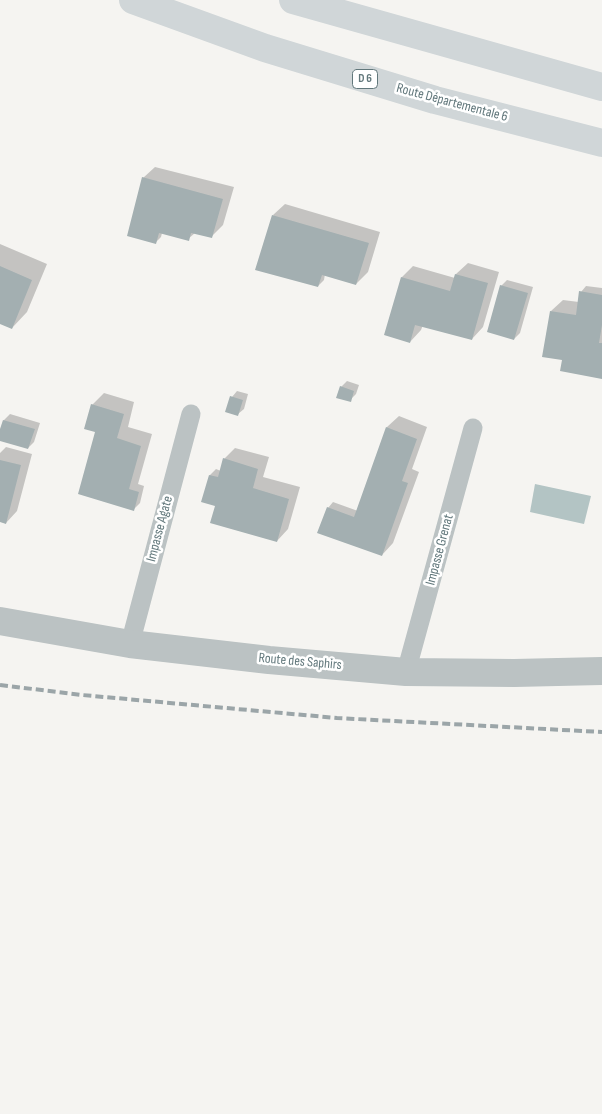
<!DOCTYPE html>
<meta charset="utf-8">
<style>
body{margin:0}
canvas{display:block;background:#f5f4f1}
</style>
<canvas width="602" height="1114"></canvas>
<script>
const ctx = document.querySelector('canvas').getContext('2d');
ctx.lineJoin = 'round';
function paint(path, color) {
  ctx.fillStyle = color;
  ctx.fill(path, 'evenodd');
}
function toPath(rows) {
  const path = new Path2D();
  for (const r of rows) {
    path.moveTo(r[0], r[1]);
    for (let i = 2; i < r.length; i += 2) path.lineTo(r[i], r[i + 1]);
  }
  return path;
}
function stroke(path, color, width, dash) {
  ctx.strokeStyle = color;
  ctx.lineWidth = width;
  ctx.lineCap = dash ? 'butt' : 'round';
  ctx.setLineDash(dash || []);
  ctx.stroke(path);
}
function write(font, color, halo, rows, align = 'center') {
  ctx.font = font + ' "Sofia Sans Condensed",sans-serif';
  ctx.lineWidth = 5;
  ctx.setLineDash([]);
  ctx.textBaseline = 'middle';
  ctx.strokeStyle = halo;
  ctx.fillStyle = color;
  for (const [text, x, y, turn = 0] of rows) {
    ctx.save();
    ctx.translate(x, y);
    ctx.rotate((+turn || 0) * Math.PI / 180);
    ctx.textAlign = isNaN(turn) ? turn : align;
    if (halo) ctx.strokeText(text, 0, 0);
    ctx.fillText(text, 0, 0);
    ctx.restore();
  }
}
const water = toPath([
 [535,484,591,496,584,524,530,512]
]);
const shadow = toPath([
 [155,167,234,187,223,225,212,236,195,233,188,239,162,233,161,237,156,242,143,178],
 [285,204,380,232,368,272,356,284,325,274,324,280,318,286,273,215],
 [0,244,47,264,27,312,12,328,0,323],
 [468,263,499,272,483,327,472,339,423,325,421,330,410,342,402,277,413,266,455,278,456,274],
 [507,280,533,287,520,333,514,339,501,286],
 [586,286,602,288,602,378,563,359,551,311,563,300,579,302,581,292],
 [347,381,359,385,356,394,350,400,341,387],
 [237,391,248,394,244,409,238,414,232,397],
 [104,393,134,402,128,427,152,434,138,484,144,486,140,503,134,509,97,431,92,405],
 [10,414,40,423,34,442,28,448,0,439,4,420],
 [399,416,427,427,412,469,419,472,393,543,382,555,328,508,333,502,358,511,387,427],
 [6,447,32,454,17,511,6,523,0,521,0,453],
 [235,448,269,457,263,477,300,487,288,529,277,541,218,502,203,502,210,475,216,469,221,471,224,459]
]);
const building = toPath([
 [142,177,223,199,212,238,191,233,189,241,159,233,156,244,127,236],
 [272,215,369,243,356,285,322,275,318,287,255,270],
 [0,266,32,280,12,329,0,324],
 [455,274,488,283,472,340,415,325,410,343,384,335,401,277,450,291],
 [500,285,528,293,514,340,487,332],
 [579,291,602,295,602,325,599,343,602,343,602,379,560,371,562,360,542,357,550,311,576,315],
 [340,386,354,391,351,402,336,398],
 [230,396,243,400,238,416,225,412],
 [91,404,124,414,117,438,141,446,129,489,139,492,134,511,78,494,95,432,84,429],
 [3,420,35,429,28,449,0,441,0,429],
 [386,427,417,439,402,481,408,483,382,556,317,533,327,507,354,517],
 [223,458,258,469,253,488,289,499,277,542,210,523,215,506,201,502,209,475,218,477],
 [0,460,21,465,6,524,0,522]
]);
const lane = toPath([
 [130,644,191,414],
 [406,672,473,428]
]);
const street = toPath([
 [0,621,130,644,269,660,406,672,514,673,602,671]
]);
const highway = toPath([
 [133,0,265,48,435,100,602,143],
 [293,0,602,87]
]);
const rail = toPath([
 [0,685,82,695,337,718,602,732]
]);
const shields = [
 [365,79,25]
];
const shieldNames = [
 ["D 6",365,79]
];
const streetNames = [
 ["Route Départementale 6",452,103,15],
 ["Impasse Agate",160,529,-75],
 ["Impasse Grenat",440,550,-75],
 ["Route des Saphirs",300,662,5]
];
paint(water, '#b3c4c4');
paint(shadow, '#0003');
paint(building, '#a3afb1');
stroke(lane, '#bbc2c3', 19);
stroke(street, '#bbc2c3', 28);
stroke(highway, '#d0d6d8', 28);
stroke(rail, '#9ba5a8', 4, [8, 4]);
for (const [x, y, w] of shields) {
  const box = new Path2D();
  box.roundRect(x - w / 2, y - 9.5, w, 19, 4);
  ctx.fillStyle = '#fff';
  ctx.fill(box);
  stroke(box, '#61777b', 1);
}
write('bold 12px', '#61777b', null, shieldNames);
write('14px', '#61777b', '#fff', streetNames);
</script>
